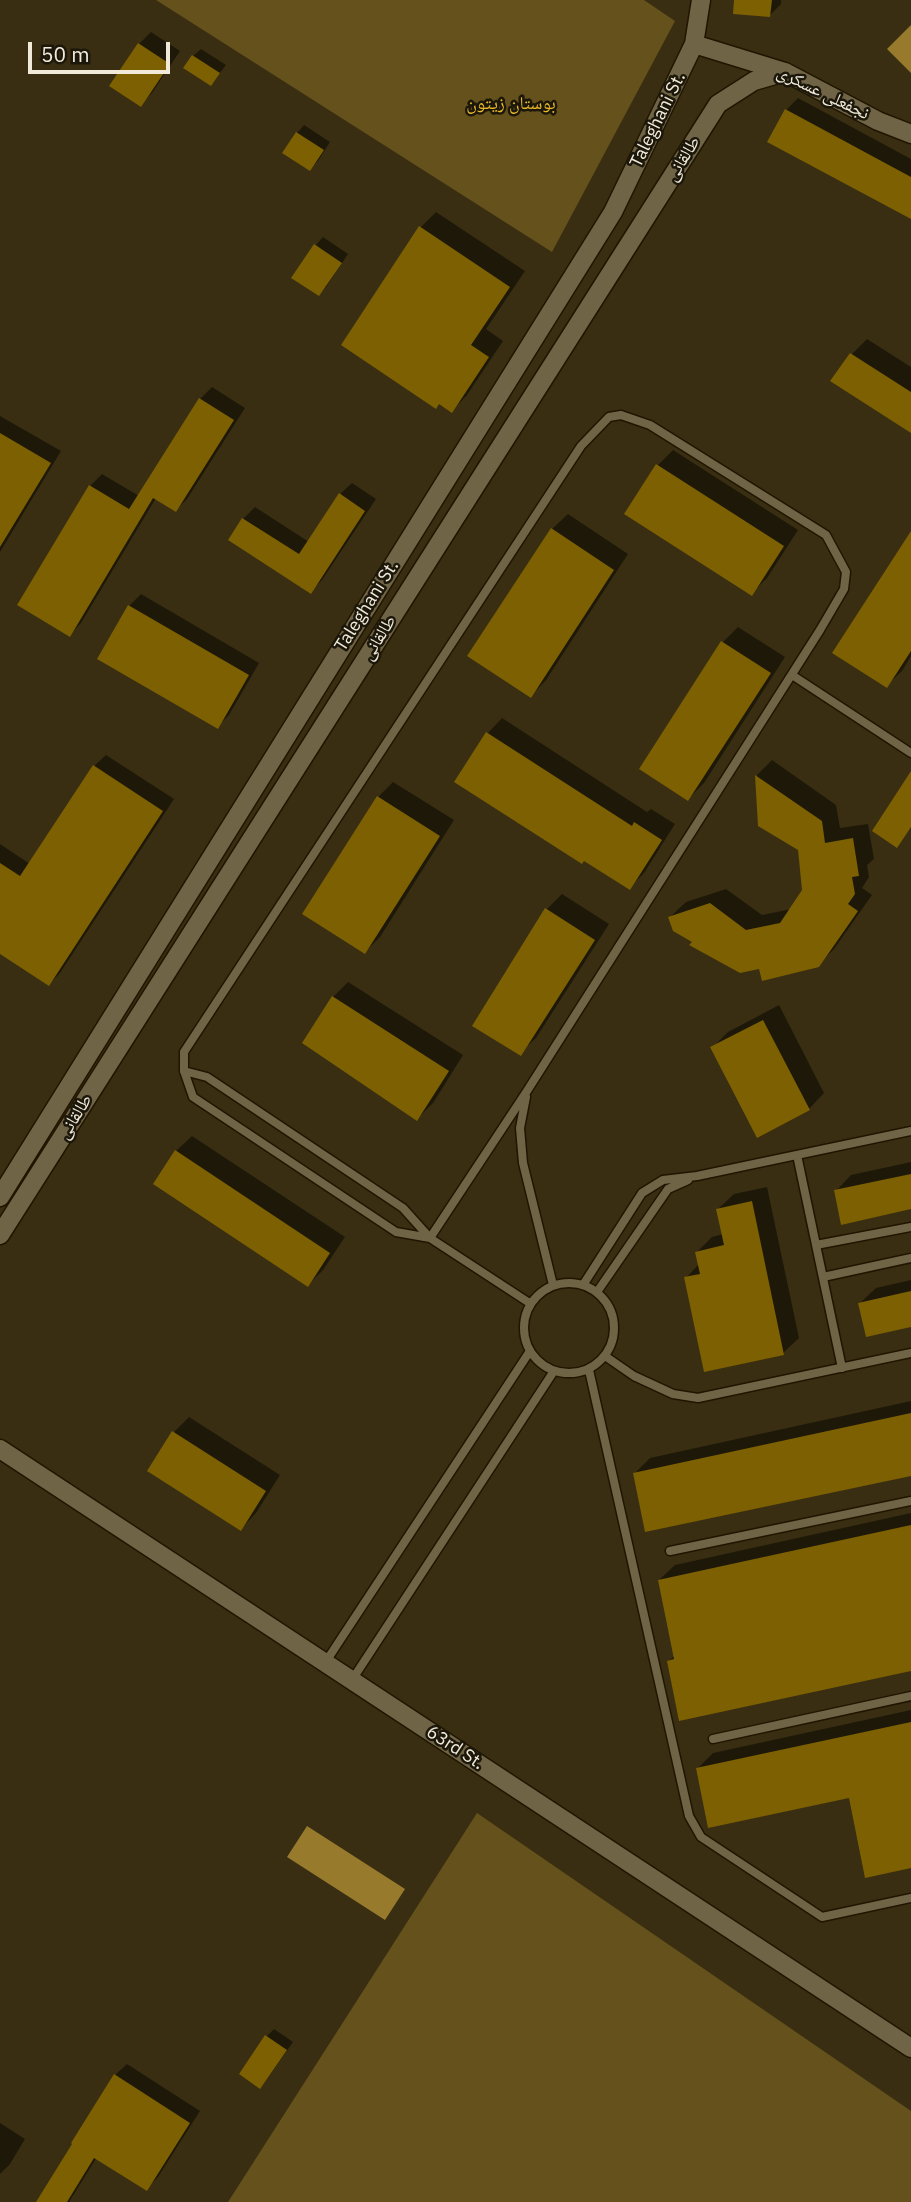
<!DOCTYPE html>
<meta charset="utf-8">
<style>
body{margin:0}
#map{position:relative;width:911px;height:2202px;overflow:hidden;background:#392e11;font-family:"IBM Plex Sans",sans-serif}
canvas{display:block}
.scale{position:absolute;left:28px;top:42px;width:142px;height:32px;box-sizing:border-box;border:4px solid #f1ead9;border-top:0;padding-left:9px;font-size:21px;line-height:24px;white-space:nowrap;color:#f1ead9;-webkit-text-stroke:5px #1c170b;paint-order:stroke}
</style>
<div id="map">
<canvas width="911" height="2202"></canvas>
<div class="scale">50 m</div>
</div>
<script>
const ctx = document.querySelector('canvas').getContext('2d');
ctx.lineJoin = 'round';
function paint(path, color) {
  ctx.fillStyle = color;
  ctx.fill(path, 'evenodd');
}
function toPath(rows) {
  const path = new Path2D();
  for (const r of rows) {
    if (r.length === 3) {
      path.moveTo(r[0] + r[2], r[1]);
      path.arc(r[0], r[1], r[2], 0, 2 * Math.PI);
      continue;
    }
    path.moveTo(r[0], r[1]);
    for (let i = 2; i < r.length; i += 2) path.lineTo(r[i], r[i + 1]);
  }
  return path;
}
function stroke(path, color, width, dash) {
  ctx.strokeStyle = color;
  ctx.lineWidth = width;
  ctx.lineCap = dash ? 'butt' : 'round';
  ctx.setLineDash(dash || []);
  ctx.stroke(path);
}
function write(font, color, halo, rows, align = 'center') {
  ctx.font = font + ' "IBM Plex Sans","Noto Naskh Arabic",sans-serif';
  ctx.lineWidth = 5;
  ctx.setLineDash([]);
  ctx.textBaseline = 'middle';
  ctx.strokeStyle = halo;
  ctx.fillStyle = color;
  for (const [text, x, y, turn = 0] of rows) {
    ctx.save();
    ctx.translate(x, y);
    ctx.rotate((+turn || 0) * Math.PI / 180);
    ctx.textAlign = isNaN(turn) ? turn : align;
    if (halo) ctx.strokeText(text, 0, 0);
    ctx.fillText(text, 0, 0);
    ctx.restore();
  }
}
const green = toPath([
 [156,0,644,0,675,21,552,252],
 [477,1813,911,2111,911,2202,228,2202]
]);
const water = toPath([
 [911,25,911,73,887,49],
 [307,1826,405,1889,385,1920,287,1857]
]);
const shadow = toPath([
 [736,0,781,0,781,4,769,16],
 [151,32,180,51,152,93,140,105,111,86,139,44],
 [201,49,226,65,211,84,193,56],
 [798,98,911,159,911,211,769,141,786,110],
 [304,125,330,142,318,161,310,169,297,133],
 [436,212,525,271,486,329,503,341,467,395,452,411,439,402,421,227],
 [323,237,348,254,326,287,319,294,294,277,316,245],
 [867,339,911,367,911,431,852,354],
 [212,387,245,408,187,499,176,510,156,498,81,623,70,635,90,486,102,474,139,496,200,399],
 [0,416,61,451,0,552],
 [673,450,798,530,767,578,751,594,658,465],
 [352,483,376,499,322,580,310,592,243,519,255,507,309,542,340,494],
 [568,514,628,554,546,680,531,696,552,529],
 [911,535,911,656,902,671,886,686],
 [141,594,259,663,229,715,217,727,129,606],
 [738,627,785,657,704,783,688,799,723,642],
 [502,718,647,812,651,809,675,824,644,873,629,888,457,781,488,733],
 [106,755,174,799,60,973,49,984,0,952,0,844,30,864,94,766],
 [772,760,836,805,840,828,868,824,874,859,867,865,869,877,862,888,872,895,834,949,818,965,760,967,694,942,670,917,686,902,726,889,762,915,791,909,803,890,800,849,760,825,757,775],
 [393,782,454,820,380,937,365,952,378,797],
 [562,894,609,924,536,1038,520,1053,547,909],
 [348,982,463,1055,433,1103,417,1119,333,997],
 [779,1005,824,1093,809,1109,712,1048,728,1032],
 [192,1136,345,1237,323,1270,308,1285,176,1151],
 [911,1162,911,1208,836,1191,851,1175],
 [767,1187,799,1338,783,1353,686,1278,699,1264,697,1252,712,1237,723,1234,718,1209,734,1194],
 [911,1280,911,1325,860,1303,876,1288],
 [911,1401,911,1473,635,1473,650,1458],
 [189,1417,280,1475,256,1513,241,1529,174,1432],
 [911,1513,911,1668,669,1661,675,1655,659,1580,675,1565],
 [911,1710,911,1866,850,1796,697,1769,713,1753],
 [274,2029,293,2042,267,2079,260,2087,267,2036],
 [127,2064,200,2111,158,2177,146,2189,97,2157,69,2202,39,2202,115,2075],
 [0,2123,25,2139,10,2164,0,2174]
]);
const building = toPath([
 [734,0,772,0,770,17,733,14],
 [138,43,170,64,141,107,109,86],
 [192,55,220,73,211,86,183,68],
 [785,109,911,177,911,219,767,142],
 [296,132,324,150,310,171,282,153],
 [419,226,510,287,471,345,489,357,452,413,439,404,436,409,341,345],
 [314,244,342,263,319,296,291,278],
 [850,353,911,392,911,433,830,381],
 [199,398,234,420,176,512,153,498,70,637,17,605,89,485,129,509],
 [0,433,51,463,0,547],
 [656,464,784,546,752,596,624,514],
 [339,493,365,511,311,594,228,540,242,518,299,554],
 [551,528,614,570,531,698,467,656],
 [911,531,911,651,887,688,832,653],
 [128,605,249,675,218,729,97,659],
 [721,641,771,673,688,801,639,769],
 [486,732,632,826,634,822,662,840,630,890,584,861,582,864,454,782],
 [93,765,163,811,49,986,0,954,0,863,20,876],
 [911,771,911,827,897,848,872,831],
 [755,775,822,821,825,843,853,838,859,876,852,877,855,894,848,904,858,911,819,967,762,981,759,969,740,973,689,945,692,942,673,931,668,917,710,903,746,930,780,923,802,890,798,850,758,826],
 [377,796,440,836,365,954,302,914],
 [545,908,595,940,521,1056,472,1026],
 [332,996,449,1071,417,1121,302,1043],
 [763,1020,810,1110,757,1138,710,1047],
 [175,1150,330,1253,308,1287,153,1184],
 [911,1174,911,1209,841,1225,834,1190],
 [752,1201,784,1355,704,1372,684,1277,700,1274,695,1252,724,1245,716,1209],
 [911,1291,911,1327,866,1337,858,1303],
 [911,1413,911,1476,645,1532,633,1473],
 [172,1431,266,1491,241,1531,147,1471],
 [911,1525,911,1671,679,1721,667,1661,674,1659,658,1580],
 [911,1722,911,1868,865,1878,849,1798,708,1828,696,1768],
 [265,2035,287,2050,260,2089,239,2074],
 [114,2074,190,2123,147,2191,94,2158,67,2202,36,2202,72,2144,71,2143]
]);
const service = toPath([
 [621,415,650,425,826,535,846,572,844,589,820,630,527,1091,430,1238,396,1232,193,1097,184,1071,184,1052,581,446,609,417,621,415],
 [792,675,911,753],
 [184,1071,207,1077,403,1208,430,1238,531,1304],
 [526,1097,520,1128,523,1163,553,1285],
 [797,1155,842,1368],
 [816,1245,911,1227],
 [823,1277,911,1258],
 [569,1328,45],
 [583,1285,642,1193,663,1180,697,1176,911,1131],
 [597,1292,668,1189,688,1180],
 [605,1356,634,1376,673,1394,698,1398,911,1353],
 [589,1370,689,1816,701,1837,822,1917,911,1898],
 [670,1551,911,1501],
 [325,1663,530,1351],
 [352,1680,554,1371],
 [713,1739,911,1696]
]);
const tertiary = toPath([
 [694,44,785,72,878,121,911,134],
 [0,1197,613,212,694,44,701,0],
 [0,1235,718,104,754,81,785,72],
 [0,1449,911,2048]
]);
const streetNames = [
 ["نجفعلی عسکری",823,93,26],
 ["Taleghani St.",658,120,-64],
 ["طالقانی",683,159,-58],
 ["Taleghani St.",367,606,-58],
 ["طالقانی",379,638,-58],
 ["طالقانی",75,1117,-58],
 ["63rd St.",455,1748,33]
];
const parkNames = [
 ["بوستان زیتون",511,104]
];
paint(green, '#65511c');
paint(water, '#977a2b');
paint(shadow, '#0007');
paint(building, '#7c6001');
stroke(service, '#201600', 11);
stroke(tertiary, '#201600', 21);
stroke(service, '#706446', 8);
stroke(tertiary, '#706446', 18);
write('18px', '#f1ead9', '#1c170b', streetNames);
write('18px', '#ecbb27', '#1c170b', parkNames);
</script>
